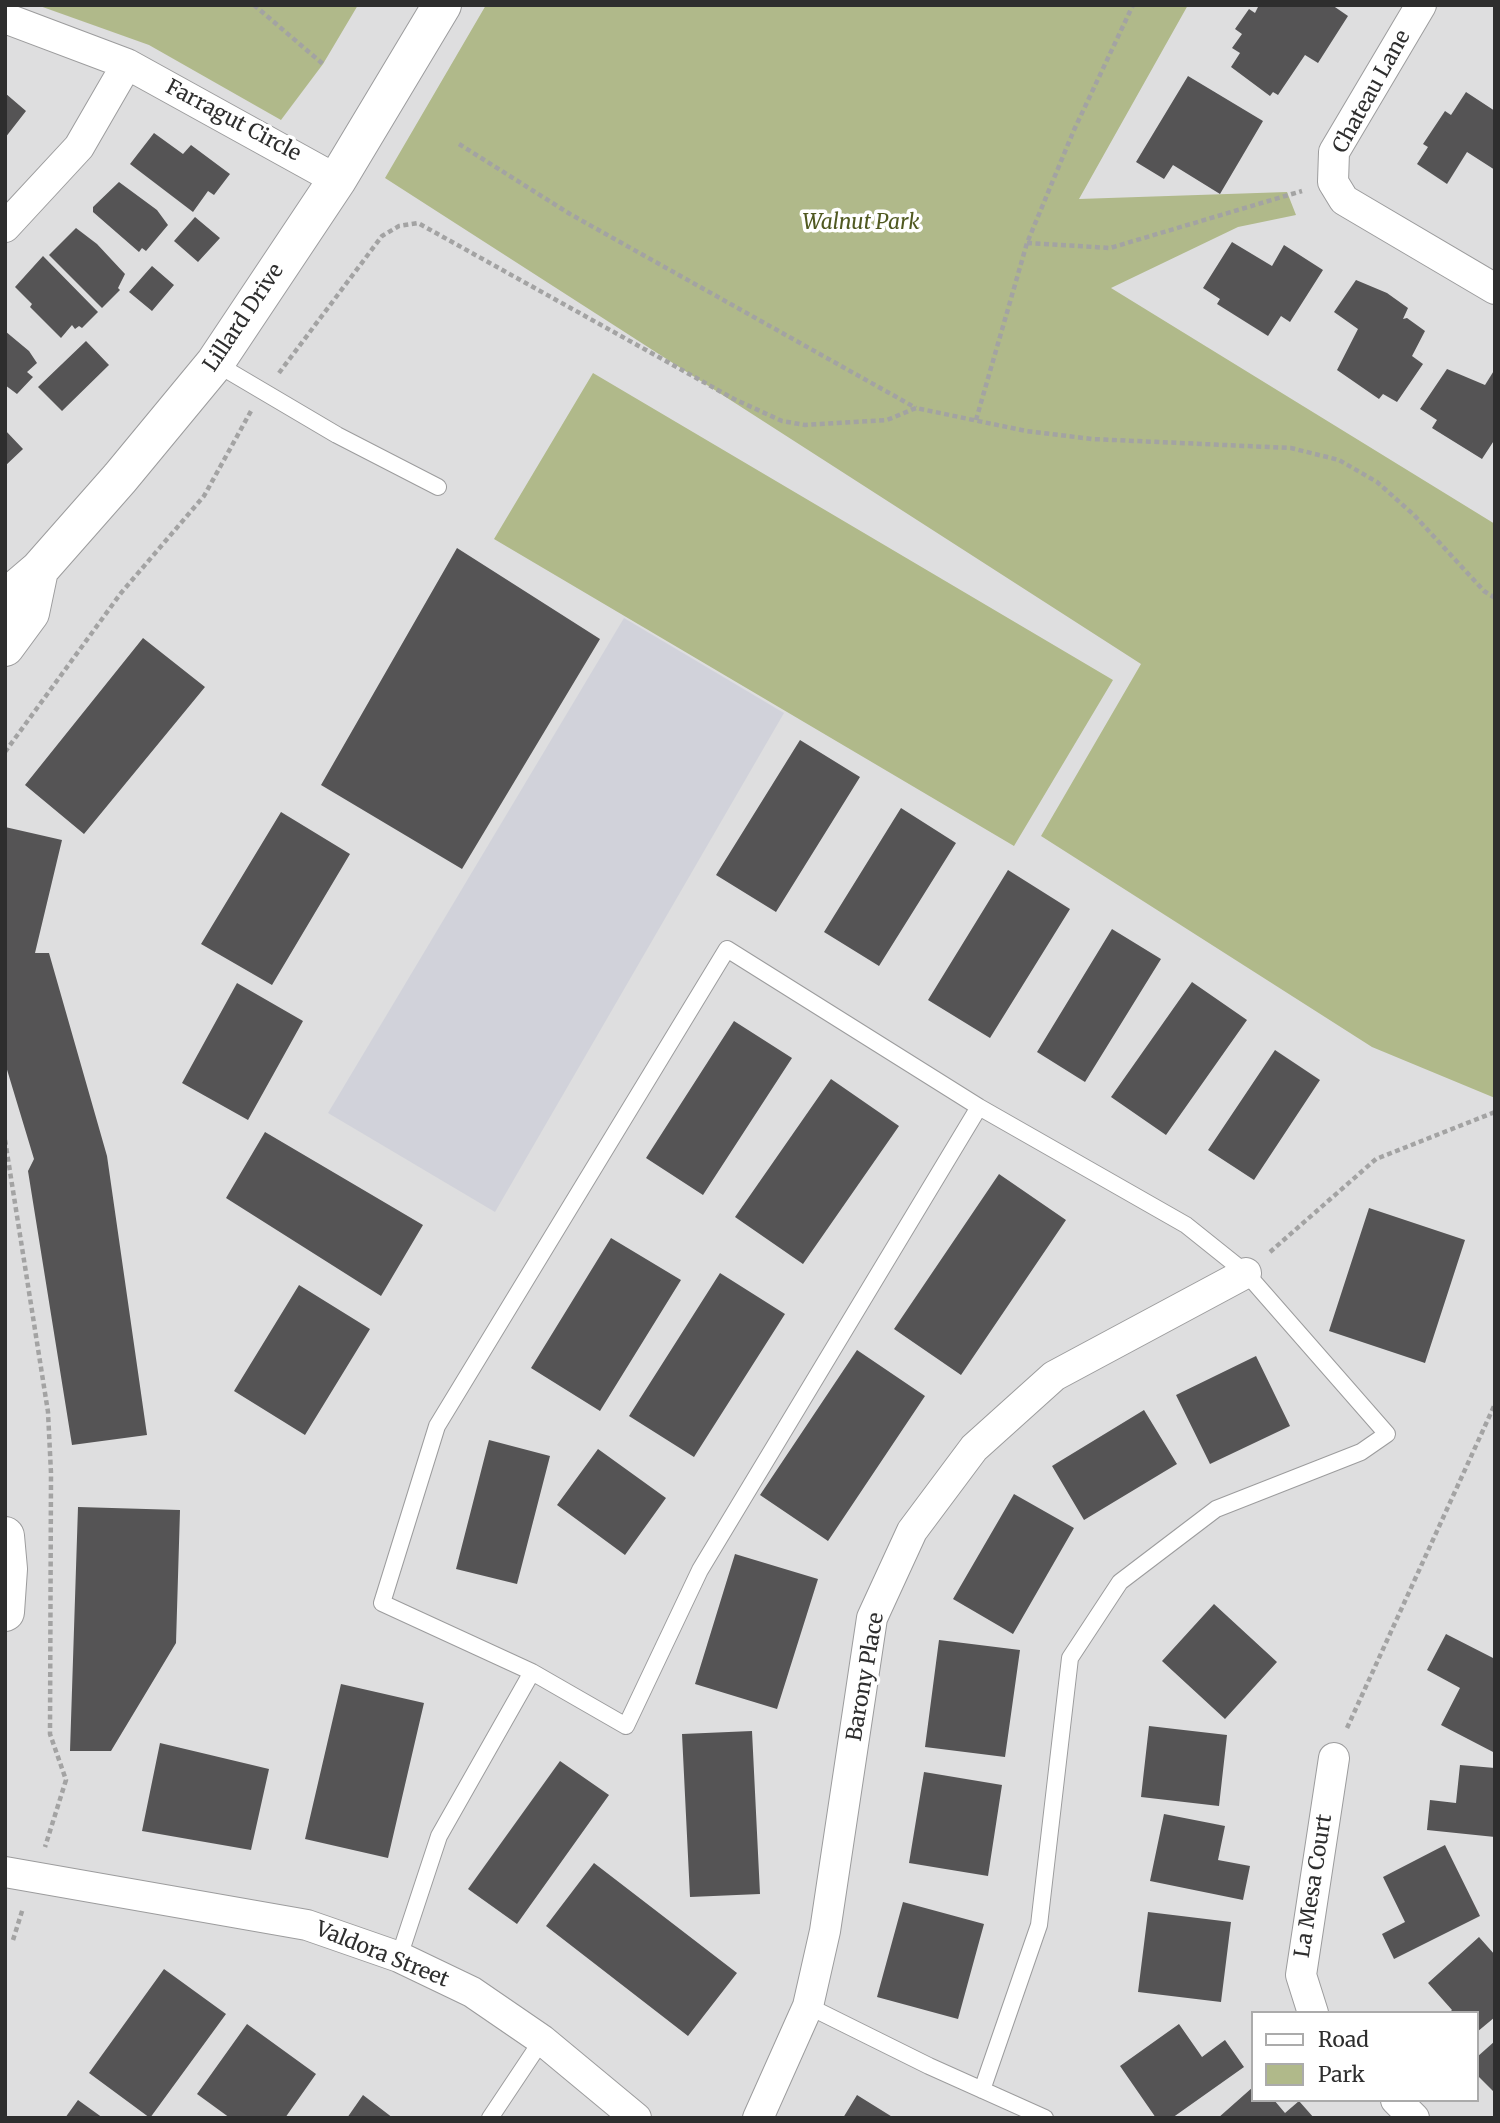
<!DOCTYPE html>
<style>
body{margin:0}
#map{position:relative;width:1500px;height:2123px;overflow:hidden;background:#dededf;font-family:Merriweather,serif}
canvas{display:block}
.frame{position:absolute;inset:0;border:7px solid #2e2e2e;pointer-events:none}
.legend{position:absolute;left:1251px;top:2011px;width:228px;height:91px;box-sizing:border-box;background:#fff;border:2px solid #ababab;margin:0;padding:9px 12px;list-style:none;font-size:21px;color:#2e2e2e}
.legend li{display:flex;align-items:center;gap:14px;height:35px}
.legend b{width:35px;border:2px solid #ababab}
</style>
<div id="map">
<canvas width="1500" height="2123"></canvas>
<div class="frame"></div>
<ul class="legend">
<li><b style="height:9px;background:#fff"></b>Road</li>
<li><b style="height:19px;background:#b0b98a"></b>Park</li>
</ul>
</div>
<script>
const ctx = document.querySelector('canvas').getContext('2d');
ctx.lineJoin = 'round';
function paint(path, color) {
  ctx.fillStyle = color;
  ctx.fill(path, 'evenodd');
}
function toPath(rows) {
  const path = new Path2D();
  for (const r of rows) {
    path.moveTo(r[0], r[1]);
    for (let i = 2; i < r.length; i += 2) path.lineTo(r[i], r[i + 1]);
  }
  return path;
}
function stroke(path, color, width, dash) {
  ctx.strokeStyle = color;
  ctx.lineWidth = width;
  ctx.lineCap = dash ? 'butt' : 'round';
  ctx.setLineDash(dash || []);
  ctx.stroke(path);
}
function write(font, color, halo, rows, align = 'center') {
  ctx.font = font + ' Merriweather,serif';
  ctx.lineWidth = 7;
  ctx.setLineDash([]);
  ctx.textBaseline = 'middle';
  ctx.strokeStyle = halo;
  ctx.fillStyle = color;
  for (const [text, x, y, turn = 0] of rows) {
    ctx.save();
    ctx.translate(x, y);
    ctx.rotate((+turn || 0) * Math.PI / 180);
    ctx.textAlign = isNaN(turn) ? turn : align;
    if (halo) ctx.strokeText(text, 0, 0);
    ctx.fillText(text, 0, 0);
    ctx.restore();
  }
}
const built = toPath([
 [624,618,784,713,495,1212,328,1113]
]);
const green = toPath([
 [37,5,358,5,323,64,281,120,149,45],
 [486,5,1188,5,1079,199,1287,192,1296,215,1238,227,1111,288,1495,524,1495,1098,1372,1047,1041,836,1141,664,385,178],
 [593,373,1113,680,1014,846,494,539]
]);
const building = toPath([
 [1259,5,1332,5,1348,16,1318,63,1305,55,1278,95,1273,92,1270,96,1231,67,1240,53,1232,48,1242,34,1235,29,1249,9,1255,13],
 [1188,76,1263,121,1220,194,1173,165,1164,179,1136,162],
 [1466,92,1495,111,1495,170,1467,152,1447,184,1417,164,1428,147,1423,144,1445,111,1451,115],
 [5,93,26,111,5,138],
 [154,133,183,154,191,145,230,174,214,195,208,191,193,212,130,164],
 [119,182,157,210,168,225,146,251,142,248,139,252,93,212,93,207],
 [195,217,220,238,198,262,174,241],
 [76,228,97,244,125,274,118,288,120,290,102,308,49,255],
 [1232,242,1272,266,1284,245,1323,270,1290,322,1281,316,1268,336,1217,304,1220,299,1203,288],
 [43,256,98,312,82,328,79,326,75,329,72,325,61,338,30,307,32,304,15,287],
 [152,266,174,285,152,311,129,292],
 [1356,280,1387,293,1408,308,1403,319,1407,318,1425,331,1412,356,1423,364,1397,402,1383,394,1379,399,1337,370,1358,329,1334,312],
 [5,331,29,351,37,363,27,372,33,377,17,394,5,385],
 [86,341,109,365,62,411,38,387],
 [1447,369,1485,385,1495,369,1495,439,1482,459,1432,428,1437,420,1420,409],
 [5,430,23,449,5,466],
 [457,548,600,639,462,869,321,785],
 [143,638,205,687,84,834,25,785],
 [800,740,860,777,776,912,716,875],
 [901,808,956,843,879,966,824,932],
 [281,812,350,854,272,985,201,944],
 [5,827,62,840,35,953,49,953,107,1156,147,1435,72,1445,28,1171,34,1159,5,1063],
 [1008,870,1070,909,990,1038,928,1000],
 [1112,929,1161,959,1085,1082,1037,1052],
 [1192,982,1247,1020,1166,1135,1111,1097],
 [237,983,303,1021,248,1120,182,1083],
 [734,1021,792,1058,703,1195,646,1158],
 [1275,1050,1320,1080,1254,1180,1208,1150],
 [831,1079,899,1126,803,1264,735,1217],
 [265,1132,423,1225,381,1296,226,1198],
 [999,1174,1066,1220,961,1375,894,1329],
 [1369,1208,1465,1240,1425,1363,1329,1331],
 [611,1238,681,1280,600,1411,531,1368],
 [720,1273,785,1314,694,1457,629,1416],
 [299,1285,370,1329,305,1435,234,1391],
 [857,1350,925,1396,828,1541,760,1495],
 [1256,1356,1290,1426,1210,1464,1176,1395],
 [1144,1410,1177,1464,1084,1520,1052,1466],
 [489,1440,550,1456,517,1584,456,1569],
 [598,1449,666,1498,625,1555,557,1505],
 [1014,1494,1074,1528,1013,1634,953,1599],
 [78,1507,180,1510,176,1643,111,1751,70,1751],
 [735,1554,818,1579,777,1709,695,1684],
 [1214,1604,1277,1662,1225,1719,1162,1661],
 [1446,1634,1495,1659,1495,1753,1441,1725,1460,1688,1427,1670],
 [939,1640,1020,1650,1005,1757,925,1747],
 [341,1684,424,1703,388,1858,305,1839],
 [1149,1726,1227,1735,1219,1806,1141,1797],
 [752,1731,760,1894,690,1897,682,1734],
 [160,1743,269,1769,251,1850,142,1831],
 [560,1761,609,1795,517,1924,468,1889],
 [1460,1765,1495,1768,1495,1837,1427,1830,1430,1800,1456,1803],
 [924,1772,1002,1785,988,1876,909,1863],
 [1164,1814,1225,1826,1218,1860,1250,1866,1243,1900,1150,1881],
 [1445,1845,1480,1916,1394,1959,1382,1934,1405,1922,1383,1877],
 [594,1863,737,1973,688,2036,546,1926],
 [903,1902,984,1924,958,2019,877,1997],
 [1148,1912,1231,1922,1221,2002,1138,1992],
 [1479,1937,1495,1955,1495,2017,1477,2032,1477,2013,1449,2013,1452,2010,1428,1983],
 [164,1969,226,2014,150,2118,89,2073],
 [247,2024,316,2074,285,2118,230,2118,197,2094],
 [1179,2024,1202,2057,1225,2040,1244,2067,1172,2118,1156,2118,1120,2066],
 [1495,2041,1495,2093,1477,2075,1477,2057],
 [1253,2087,1253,2100,1274,2100,1285,2113,1299,2101,1314,2118,1218,2118],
 [363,2095,393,2118,347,2118],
 [857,2095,894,2118,843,2118],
 [78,2100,103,2118,65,2118]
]);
const path = toPath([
 [254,5,323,64],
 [459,144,570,214,916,408],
 [1027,243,1110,248,1302,191],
 [279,373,382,236,399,226,418,223,734,399,782,421,805,425,887,420,916,408,1026,431,1092,439,1291,448,1339,460,1377,482,1414,515,1484,591,1495,598],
 [976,420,1027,243,1074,130,1133,5],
 [5,752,121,593,204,496,251,411],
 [5,1140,48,1412,51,1473,50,1734,66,1780,45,1847],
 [1270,1252,1376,1159,1495,1112],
 [1347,1728,1495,1404],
 [13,1940,23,1908]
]);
const lane = toPath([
 [215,363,337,435,438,487],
 [979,1107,700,1570,626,1726,532,1672,382,1603,437,1426,727,949,979,1107,1186,1225,1246,1273,1387,1434,1361,1452,1216,1509,1120,1582,1070,1658,1039,1925,982,2090],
 [399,1957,439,1836,532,1672],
 [808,2006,929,2066,1045,2118],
 [490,2118,542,2040]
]);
const street = toPath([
 [1421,5,1334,152,1333,182,1344,200,1495,289],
 [5,18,127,64,337,180],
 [5,227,79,147,127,64],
 [5,1872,307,1925,399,1957,472,1992,542,2040,636,2118],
 [1313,2013,1301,1975,1334,1758],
 [1396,2100,1414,2118],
 [758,2118,808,2006,825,1931,872,1618,912,1531,974,1448,1054,1376,1246,1273]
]);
const secondary = toPath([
 [5,599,39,570,120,478,215,363,337,180,442,5],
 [5,647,30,613,39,570],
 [5,1536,8,1569,5,1612]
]);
const streetNames = [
 ["Chateau Lane",1372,92,-61],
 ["Farragut Circle",233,121,28],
 ["Lillard Drive",244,318,-56],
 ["Barony Place",866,1677,-80],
 ["La Mesa Court",1314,1886,-81],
 ["Valdora Street",382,1955,22]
];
const parkNames = [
 ["Walnut Park",861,223]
];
paint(built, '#d1d2da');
paint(green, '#b0b98a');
paint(building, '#555455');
stroke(lane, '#9c9c9d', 18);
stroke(street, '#9c9c9d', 32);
stroke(secondary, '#9c9c9d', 40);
stroke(path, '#a3a3a3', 4.5, [5, 3.5]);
stroke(lane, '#fff', 16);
stroke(street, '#fff', 30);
stroke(secondary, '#fff', 38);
write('21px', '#2e2e2e', '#fff', streetNames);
write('italic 21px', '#505921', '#fff', parkNames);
</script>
